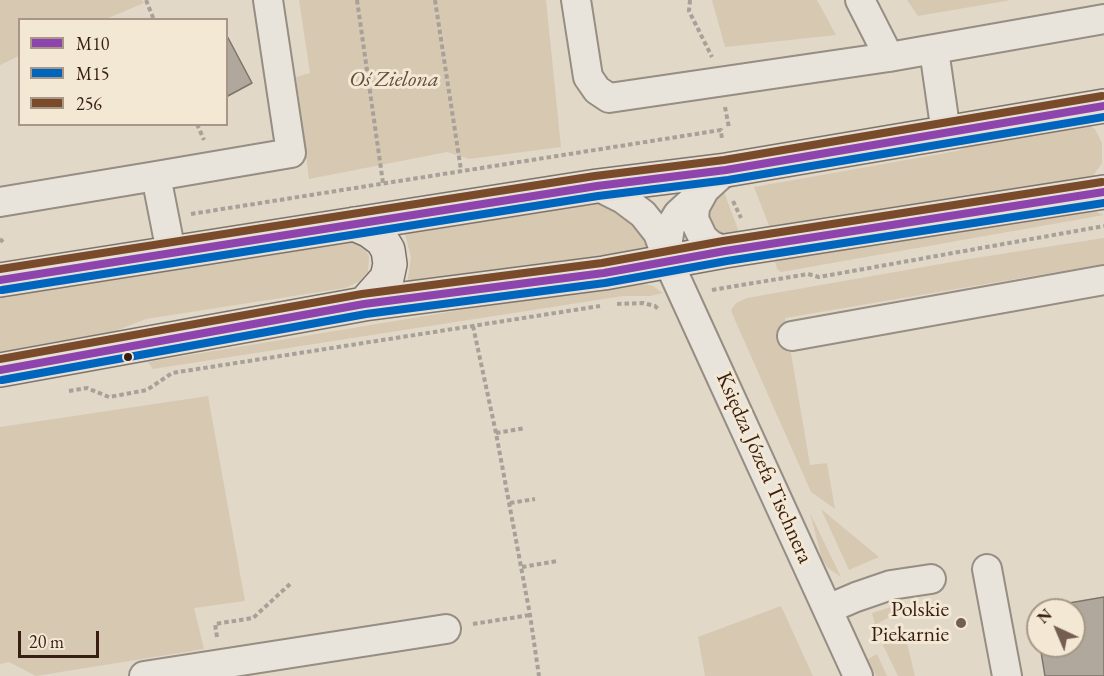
<!DOCTYPE html>
<meta charset="utf-8">
<style>
body{margin:0}
#map{position:relative;width:1104px;height:676px;overflow:hidden;background:#e2d8c8;font-family:"EB Garamond",serif}
canvas{display:block}
.legend{position:absolute;left:18px;top:18px;width:210px;height:108px;box-sizing:border-box;background:#f3e8d4;border:2px solid #a89786;margin:0;padding:8px 10px;list-style:none;font-size:18px;color:#381d12}
.legend li{display:flex;align-items:center;gap:12px;height:30px}
.legend b{width:30px;border:2px solid #a89786}
.north{position:absolute;left:1026px;top:598px;width:60px;height:60px;box-sizing:border-box;background:#f3e8d4;border:2px solid #a89786;border-radius:50%;rotate:316deg;font-size:16px;font-weight:700;line-height:24px;text-align:center;color:#381d12}
.north::after{content:'';display:block;margin:auto;width:21px;height:27px;background:#745e52;clip-path:polygon(50% 0,100% 100%,50% 72%,0 100%)}
.scale{position:absolute;left:18px;top:631px;width:81px;height:27px;box-sizing:border-box;border:3px solid #381d12;border-top:0;padding-left:8px;font-size:18px;line-height:21px;white-space:nowrap;color:#381d12;-webkit-text-stroke:4px #f3e8d4;paint-order:stroke}
</style>
<div id="map">
<canvas width="1104" height="676"></canvas>
<ul class="legend">
<li><b style="height:8px;background:#8e44ad"></b>M10</li>
<li><b style="height:8px;background:#0065bd"></b>M15</li>
<li><b style="height:8px;background:#7a4b2a"></b>256</li>
</ul>
<div class="north">N</div>
<div class="scale">20 m</div>
</div>
<script>
const ctx = document.querySelector('canvas').getContext('2d');
ctx.lineJoin = 'round';
function paint(path, color) {
  ctx.fillStyle = color;
  ctx.fill(path, 'evenodd');
}
function toPath(rows) {
  const path = new Path2D();
  for (const r of rows) {
    path.moveTo(r[0], r[1]);
    for (let i = 2; i < r.length; i += 2) path.lineTo(r[i], r[i + 1]);
  }
  return path;
}
function stroke(path, color, width, dash) {
  ctx.strokeStyle = color;
  ctx.lineWidth = width;
  ctx.lineCap = dash ? 'butt' : 'round';
  ctx.setLineDash(dash || []);
  ctx.stroke(path);
}
function write(font, color, halo, rows, align = 'center') {
  ctx.font = font + ' "EB Garamond",serif';
  ctx.lineWidth = 6;
  ctx.setLineDash([]);
  ctx.textBaseline = 'middle';
  ctx.strokeStyle = halo;
  ctx.fillStyle = color;
  for (const [text, x, y, turn = 0] of rows) {
    ctx.save();
    ctx.translate(x, y);
    ctx.rotate((+turn || 0) * Math.PI / 180);
    ctx.textAlign = isNaN(turn) ? turn : align;
    if (halo) ctx.strokeText(text, 0, 0);
    ctx.fillText(text, 0, 0);
    ctx.restore();
  }
}
const green = toPath([
 [0,0,142,0,144,3,106,19,20,20,19,56,0,65],
 [299,0,546,0,561,147,469,159,447,152,309,179,296,77,310,73],
 [712,0,817,0,836,35,725,47],
 [907,0,1011,0,918,16],
 [1081,120,1095,129,1102,143,1102,163,1091,179,771,231,754,187,957,151,1011,129],
 [724,192,738,229,739,236,715,236,702,214,713,196],
 [587,201,613,207,634,218,657,248,407,284,411,258,405,233,408,229],
 [1091,210,1104,215,781,272,777,269,775,260],
 [347,238,364,247,369,256,368,271,359,282,345,288,146,319,92,340,0,354,0,295],
 [1104,238,1104,264,785,318,810,465,827,463,835,509,811,492,735,320,731,310,736,303,747,298,969,259],
 [640,283,653,286,663,293,651,296,623,296,153,369,148,362,473,308],
 [208,396,245,601,194,608,204,649,36,676,9,662,0,664,0,427],
 [821,509,879,557,849,570],
 [810,513,841,577,828,568,822,559],
 [904,603,908,612,888,618,875,625,872,613],
 [781,606,813,676,705,676,698,637],
 [904,631,915,676,898,676,882,643],
 [877,654,887,676,876,676,868,659]
]);
const building = toPath([
 [226,34,252,83,226,97,226,34],
 [1104,597,1104,676,1045,676,1040,646,1074,646,1074,610,1038,610,1038,633,1034,609,1104,597]
]);
const path = toPath([
 [146,0,154,20],
 [357,0,383,183],
 [435,0,461,170],
 [690,0,689,11,712,57],
 [725,107,729,128],
 [197,124,204,140],
 [733,201,741,218],
 [191,214,721,130,722,140],
 [0,239,3,242],
 [712,290,808,274,819,277,1104,226],
 [617,304,643,303,655,306,658,309],
 [473,326,496,433,530,615,539,676],
 [69,391,87,388,109,397,147,390,172,373,600,306],
 [496,433,525,428],
 [510,503,535,499],
 [522,567,557,561],
 [473,624,530,615],
 [217,637,215,624,253,618,290,584]
]);
const minor = toPath([
 [576,0,588,77,597,90,609,98,889,57,1104,19],
 [860,0,889,57],
 [934,50,946,133],
 [597,186,623,199,643,214,658,233,668,261,858,676],
 [705,189,695,207,694,219,703,238,711,245,725,251],
 [0,202,156,176],
 [171,252,156,176,291,153,268,0],
 [668,258,668,240,670,227,678,214,726,170],
 [792,336,1104,280],
 [987,569,1007,676],
 [828,609,856,597,891,585,931,579],
 [144,676,446,629]
]);
const major = toPath([
 [354,224,370,231,382,240,388,250,390,264,387,278,364,304],
 [0,280,597,186,726,170,1104,106],
 [0,370,364,304,604,273,725,251,1104,192]
]);
const bus1 = toPath([
 [0,280,597,186,726,170,1104,106],
 [0,370,364,304,604,273,725,251,1104,192]
]);
const bus2 = toPath([
 [2,290,598,196,728,180,1104,117],
 [2,380,366,314,605,283,727,261,1104,203]
]);
const bus3 = toPath([
 [0,269,595,176,724,160,1102,96],
 [0,359,362,294,602,263,723,241,1102,182]
]);
const markers = [
 [128,357,5,"#381d12"],
 [961,623,6,"#745e52"]
];
const parkNames = [
 ["Oś Zielona",394,80]
];
const streetNames = [
 ["Księdza Józefa Tischnera",764,468,66]
];
const poiNames = [
 ["Polskie",949,610],
 ["Piekarnie",949,635]
];
paint(green, '#d7c8b2');
paint(building, '#b0a89d');
stroke(building, '#7e746a', 1.5);
stroke(minor, '#968d83', 32);
stroke(major, '#7e746a', 36);
stroke(path, '#a7a199', 4, [4.5, 3]);
stroke(minor, '#e8e3db', 28);
stroke(major, '#e5dfd5', 33);
stroke(bus1, '#8e44ad', 8);
stroke(bus2, '#0065bd', 8);
stroke(bus3, '#7a4b2a', 8);
for (const [x, y, r, color] of markers) {
  const dot = new Path2D();
  dot.arc(x, y, r, 0, 2 * Math.PI);
  ctx.fillStyle = color;
  ctx.fill(dot);
  stroke(dot, '#f3e8d4', 2);
}
write('italic 22px', '#654c3d', '#f3e8d4', parkNames);
write('22px', '#381d12', '#f3e8d4', streetNames);
write('22px', '#381d12', '#f3e8d4', poiNames, 'right');
</script>
